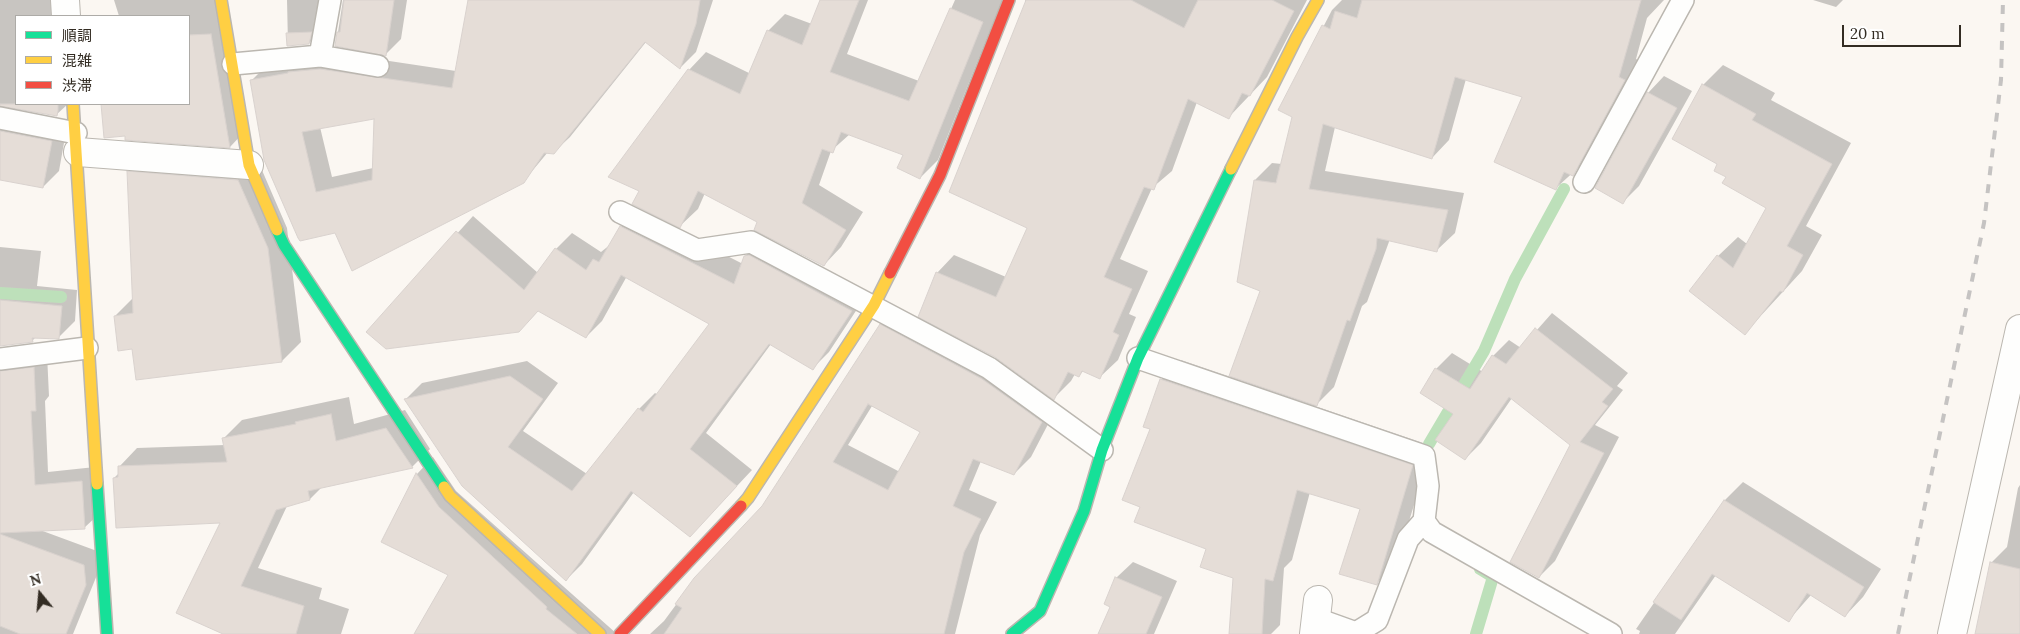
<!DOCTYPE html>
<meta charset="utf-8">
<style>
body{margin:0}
#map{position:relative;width:2020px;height:634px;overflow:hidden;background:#fbf7f2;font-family:Lora,"Noto Sans JP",serif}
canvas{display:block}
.legend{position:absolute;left:15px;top:15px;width:175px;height:90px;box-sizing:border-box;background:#fff;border:1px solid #adaba7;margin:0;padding:6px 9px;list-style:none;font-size:15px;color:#332c23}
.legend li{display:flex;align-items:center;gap:10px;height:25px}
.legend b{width:25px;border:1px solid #adaba7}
.north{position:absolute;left:15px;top:569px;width:50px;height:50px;-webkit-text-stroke:4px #fff;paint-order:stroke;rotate:343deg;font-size:14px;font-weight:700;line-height:20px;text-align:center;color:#332c23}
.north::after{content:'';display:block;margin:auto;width:18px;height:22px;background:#332c23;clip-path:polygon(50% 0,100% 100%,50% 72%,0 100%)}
.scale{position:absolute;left:1842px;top:25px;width:119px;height:22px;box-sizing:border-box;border:2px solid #332c23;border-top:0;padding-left:6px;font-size:15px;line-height:18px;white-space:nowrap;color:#332c23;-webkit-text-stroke:4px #fff;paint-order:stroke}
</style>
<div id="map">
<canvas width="2020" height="634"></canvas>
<ul class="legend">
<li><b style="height:6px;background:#16e098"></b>順調</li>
<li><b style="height:6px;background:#ffcf43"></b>混雑</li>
<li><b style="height:6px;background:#f24e42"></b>渋滞</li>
</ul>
<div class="north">N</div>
<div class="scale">20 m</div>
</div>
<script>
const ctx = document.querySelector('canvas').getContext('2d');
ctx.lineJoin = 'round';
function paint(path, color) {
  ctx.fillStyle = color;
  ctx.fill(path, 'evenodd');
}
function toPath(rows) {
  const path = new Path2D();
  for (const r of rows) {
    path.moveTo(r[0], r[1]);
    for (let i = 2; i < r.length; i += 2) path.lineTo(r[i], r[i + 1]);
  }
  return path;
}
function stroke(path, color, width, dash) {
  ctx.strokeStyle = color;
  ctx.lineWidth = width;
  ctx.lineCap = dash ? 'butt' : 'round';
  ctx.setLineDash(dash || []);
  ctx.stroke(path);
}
const shadow = toPath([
 [0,0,61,0,62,16,16,16,16,104,68,104,56,115,1,104,13,115,67,126,59,171,43,187,0,179],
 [114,0,223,0,245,131,230,147,126,139,126,134,106,137,102,104,189,104,189,16,119,16],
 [287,0,330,0,325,27,309,43,288,45],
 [343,0,407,0,401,39,385,55,336,45],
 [469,0,713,0,696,52,680,68,646,42,570,137,553,153,548,152,523,182,335,232,252,80,268,64,336,53,456,71],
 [375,117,373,168,332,177,320,127],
 [822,0,868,0,847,54,919,81,955,0,1002,0,938,160,920,178,905,155,850,134,831,151,819,185,863,212,841,247,824,265,758,221,705,193,698,209,680,226,641,191,689,70,706,52,749,73,768,31,785,14,812,24],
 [1025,0,1307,0,1267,77,1229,117,1197,102,1172,171,1152,188,1120,259,1148,271,1129,314,1136,317,1118,360,1100,377,1084,370,1079,376,1075,374,1071,381,1054,398,937,273,954,255,1006,277,1028,227],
 [1342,0,1664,0,1647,18,1636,59,1642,62,1590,157,1556,188,1524,96,1466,79,1449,140,1432,158,1335,127,1325,171,1464,193,1455,233,1437,250,1390,239,1367,302,1362,306,1334,387,1315,406,1432,446,1396,564,1376,584,1361,508,1310,492,1292,560,1284,568,1280,625,1271,634,1231,634,1235,577,1207,549,1142,506,1151,428,1161,380,1181,360,1231,377,1261,290,1255,180,1272,163,1282,164,1293,116,1280,110,1332,10],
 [1813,0,1843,0,1836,7],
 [1723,65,1775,93,1771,100,1851,143,1806,226,1822,235,1802,271,1745,333,1718,256,1738,237,1747,244,1768,207,1728,177,1719,164,1703,85],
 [1664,76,1692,91,1639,186,1623,202,1648,93],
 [147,153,258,161,287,228,301,342,282,361,134,347,115,316,133,298,128,172],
 [637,210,743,264,745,256,762,240,867,294,829,352,813,368,771,344,706,433,752,470,706,519,634,492,582,564,566,580,406,399,422,383,527,361,558,383,523,431,587,474,639,409,655,393,658,395,711,324,627,276,602,321,586,337,539,310,519,331,368,332,473,216,538,273,556,249,572,233,601,252,611,244,621,227],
 [0,247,41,251,37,286,77,290,75,321,58,338,36,337,32,341,0,345],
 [898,309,1058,405,1031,457,1014,474,981,461,969,490,997,502,980,535,955,634,650,634,664,621,695,579,766,503,881,325],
 [872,406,922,432,900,472,848,445],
 [1552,313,1628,373,1617,386,1623,390,1595,425,1619,437,1555,561,1539,577,1572,445,1512,398,1481,443,1465,459,1454,413,1422,393,1436,369,1452,353,1483,372,1493,356,1509,340,1521,348],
 [47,354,49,396,45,401,48,472,95,467,98,515,84,528,40,530,97,551,99,570,73,634,0,634,0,360],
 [349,397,354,424,405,410,430,449,412,467,322,487,310,499,287,506,258,568,322,588,319,599,349,609,341,634,226,634,222,522,114,478,119,473,119,467,137,448,225,445,224,438,242,420],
 [433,457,456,491,617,634,416,634,450,575,382,541,417,474],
 [1743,482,1881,569,1863,597,1845,616,1811,595,1788,621,1716,575,1675,634,1639,634,1640,631,1636,629,1725,500],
 [2020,485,2020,634,1976,634,1991,563,2007,547,2018,488],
 [1133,562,1177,581,1154,634,1112,634,1111,607,1116,578]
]);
const stream = toPath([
 [0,293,61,297],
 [1429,444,1484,351,1515,279,1564,189],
 [1476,634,1493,577,1480,569]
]);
const building = toPath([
 [344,0,394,0,386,56,335,46,337,32,340,32,344,0],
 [468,0,700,0,696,24,680,69,645,42,554,154,544,153,524,183,352,271,335,233,300,241,298,238,264,160,250,80,288,73,288,72,320,69,452,88,468,0],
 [374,119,372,180,316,192,302,132,374,119],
 [820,0,859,0,830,72,909,101,950,8,983,22,920,179,897,168,903,155,841,132,833,153,822,149,802,203,846,230,824,266,754,230,757,222,698,191,680,228,632,204,639,191,608,177,688,69,740,94,767,30,802,45,820,0],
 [1026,0,1131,0,1184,28,1198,0,1272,0,1294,11,1250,96,1242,93,1229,119,1188,99,1154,190,1144,187,1104,277,1132,289,1113,332,1119,335,1100,379,1082,371,1079,377,1068,372,1054,400,995,357,918,317,936,272,996,297,1027,228,949,192,1026,0],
 [1362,0,1641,0,1619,77,1625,80,1573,176,1564,172,1556,190,1494,162,1522,97,1455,77,1432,159,1323,124,1309,189,1448,210,1437,252,1377,238,1376,249,1350,321,1347,320,1317,406,1229,376,1260,291,1237,282,1254,180,1276,183,1292,117,1278,110,1322,25,1330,29,1335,11,1357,18,1362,0],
 [312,32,309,44,287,46,286,33,312,32],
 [211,34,230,148,125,140,125,136,104,138,101,104,189,104,189,35,211,34],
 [1702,84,1756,114,1752,120,1832,164,1787,246,1803,255,1783,292,1780,291,1745,335,1689,291,1717,255,1733,268,1766,208,1722,183,1726,177,1714,171,1717,164,1672,139,1702,84],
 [1647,92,1677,108,1623,204,1595,188,1647,92],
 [0,104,58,104,58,111,57,116,0,106,0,104],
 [0,131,52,141,43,188,0,180,0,131],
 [127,171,238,180,268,248,282,362,136,380,132,349,118,351,114,316,133,313,127,171],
 [620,226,734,284,744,256,749,255,852,311,813,370,769,344,690,449,737,486,690,537,631,491,566,581,462,486,404,399,510,376,543,399,508,447,572,491,638,408,643,412,709,324,621,275,586,338,538,311,519,332,386,349,366,332,456,231,524,290,555,248,586,270,593,259,599,262,620,226],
 [0,300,62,306,59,339,32,338,33,342,0,346,0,300],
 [880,324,982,379,1042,422,1014,475,973,459,953,506,981,519,964,552,944,634,664,634,682,608,675,604,694,578,762,506,880,324],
 [868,404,920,432,888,490,833,462,868,404],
 [1535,328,1613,389,1602,402,1608,406,1580,442,1604,453,1539,578,1510,562,1570,445,1509,397,1465,460,1435,440,1453,414,1420,393,1435,368,1470,389,1492,355,1506,364,1535,328],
 [34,367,36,411,31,411,35,485,82,481,85,529,0,533,0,371,34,367],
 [1160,379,1413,465,1377,585,1339,574,1360,509,1297,490,1273,581,1265,579,1262,634,1229,634,1233,578,1200,567,1206,549,1134,522,1140,507,1122,500,1150,429,1143,427,1160,379],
 [331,414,336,441,386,428,413,468,308,491,310,500,276,510,241,586,304,606,296,634,223,634,176,613,220,523,116,528,113,478,118,477,118,466,227,462,222,438,296,424,295,422,331,414],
 [416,473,439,507,547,607,546,609,577,634,414,634,448,575,381,542,416,473],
 [1724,500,1864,587,1845,617,1807,593,1789,622,1712,574,1681,620,1653,602,1724,500],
 [0,534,84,565,86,585,66,634,20,634,0,626,0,534],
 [1990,562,2020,569,2020,634,1975,634,1990,562],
 [1115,577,1162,597,1146,634,1098,634,1110,607,1104,604,1115,577]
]);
const lane = toPath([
 [320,56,330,0],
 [233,64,320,56,378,66],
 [0,118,76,133],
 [1584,182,1683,0],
 [620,212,697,250,751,242,989,368,1102,450],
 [1138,358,1424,456,1428,486,1424,521,1432,532,1611,634],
 [0,359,87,348],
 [1317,619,1356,633,1377,620,1408,539,1424,521]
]);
const street = toPath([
 [65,0,66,16],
 [78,152,249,165],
 [1314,634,1318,600],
 [1952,634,2020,329]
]);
const fast = toPath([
 [277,230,284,245,444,487],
 [97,484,107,634],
 [1012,634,1040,611,1084,511,1102,450,1138,358,1231,169]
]);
const slow = toPath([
 [221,0,249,165,277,230],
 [73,104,97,484],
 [1231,169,1297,37,1318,0],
 [444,487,450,496,600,634],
 [741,506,748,498,874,305,890,273]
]);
const jam = toPath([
 [890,273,940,175,1009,0],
 [620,634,741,506]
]);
const rail = toPath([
 [1898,634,1984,223,2001,80,2003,0]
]);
paint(shadow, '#0003');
stroke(stream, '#bde0ba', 12);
paint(building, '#e5ddd7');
stroke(building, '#d9d2ce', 1);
stroke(lane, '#bbb7b0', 24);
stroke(street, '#bbb7b0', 30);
stroke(fast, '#bbb7b0', 14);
stroke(slow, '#bbb7b0', 14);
stroke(jam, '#bbb7b0', 14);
stroke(lane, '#fefefd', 21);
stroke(street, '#fefefd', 28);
stroke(fast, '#16e098', 11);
stroke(slow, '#ffcf43', 11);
stroke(jam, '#f24e42', 11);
stroke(rail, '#c5c3c2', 4, [9, 9]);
</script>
